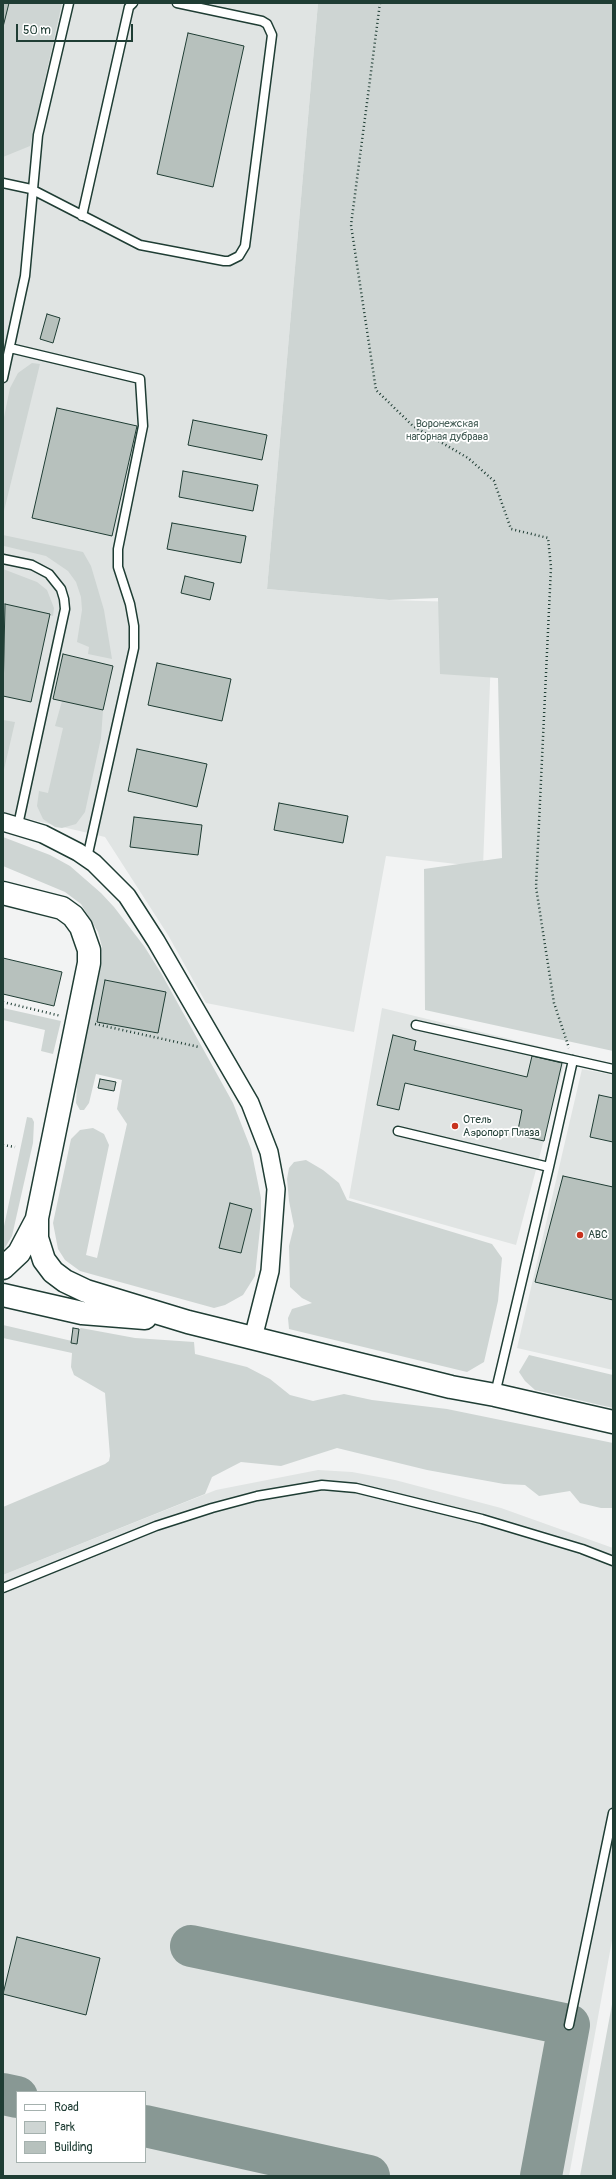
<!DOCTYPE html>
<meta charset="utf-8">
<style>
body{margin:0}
#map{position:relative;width:616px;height:2179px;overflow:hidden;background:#f2f3f3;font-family:Pangolin,sans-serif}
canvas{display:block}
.frame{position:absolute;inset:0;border:4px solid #1f3d34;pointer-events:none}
.legend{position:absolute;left:16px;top:2091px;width:130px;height:72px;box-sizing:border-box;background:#fff;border:1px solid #a5b1ae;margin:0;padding:5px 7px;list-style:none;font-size:12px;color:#1f3d34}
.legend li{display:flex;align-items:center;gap:8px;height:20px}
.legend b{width:20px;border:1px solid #a5b1ae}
.scale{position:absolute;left:16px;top:24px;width:117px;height:18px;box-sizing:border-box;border:2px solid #1f3d34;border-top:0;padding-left:5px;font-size:12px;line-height:14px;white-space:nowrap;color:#1f3d34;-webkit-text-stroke:3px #fff;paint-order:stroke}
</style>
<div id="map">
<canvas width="616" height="2179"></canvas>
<div class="frame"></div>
<ul class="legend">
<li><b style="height:5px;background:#fff"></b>Road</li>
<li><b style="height:11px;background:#ced5d3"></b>Park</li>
<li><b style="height:11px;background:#b7c1bd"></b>Building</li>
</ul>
<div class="scale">50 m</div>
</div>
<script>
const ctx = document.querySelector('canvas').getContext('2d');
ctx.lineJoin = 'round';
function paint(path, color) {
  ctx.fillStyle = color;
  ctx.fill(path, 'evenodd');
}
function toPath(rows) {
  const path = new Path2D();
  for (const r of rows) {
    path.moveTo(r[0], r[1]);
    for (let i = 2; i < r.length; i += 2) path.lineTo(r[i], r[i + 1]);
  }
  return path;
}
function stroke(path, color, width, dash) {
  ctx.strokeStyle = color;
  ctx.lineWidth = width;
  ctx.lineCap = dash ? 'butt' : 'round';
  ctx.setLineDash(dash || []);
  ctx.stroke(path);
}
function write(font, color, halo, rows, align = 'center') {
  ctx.font = font + ' Pangolin,sans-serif';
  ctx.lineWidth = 3.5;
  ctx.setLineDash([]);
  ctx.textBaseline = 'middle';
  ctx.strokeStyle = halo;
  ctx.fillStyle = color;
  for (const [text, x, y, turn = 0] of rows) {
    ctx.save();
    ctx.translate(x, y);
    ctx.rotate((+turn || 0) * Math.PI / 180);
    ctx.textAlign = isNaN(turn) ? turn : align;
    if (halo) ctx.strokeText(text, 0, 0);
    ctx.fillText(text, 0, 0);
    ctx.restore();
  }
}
const built = toPath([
 [3,3,318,3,267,589,389,600,493,603,483,867,386,856,354,1032,206,1003,168,935,105,837,3,813],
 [382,1008,567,1053,516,1245,349,1198],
 [582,1069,613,1075,613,1370,517,1348],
 [318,1470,352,1472,395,1480,501,1508,613,1548,613,1935,569,2176,3,2176,3,1575,216,1490],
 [17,2092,145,2092,145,2162,17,2162]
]);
const green = toPath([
 [3,3,62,3,30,146,3,157],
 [318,3,613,3,613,1051,425,1010,424,869,502,858,498,678,440,674,438,598,389,600,267,589],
 [32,363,40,364,3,515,3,422,10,388,18,373],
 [3,535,83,552,91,566,104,610,112,659,88,654,89,647,77,642,82,610,81,597,76,582,68,571,46,556,4,546],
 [3,569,37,582,47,590,54,608,53,616,3,604],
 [62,701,103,710,101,738,85,812,76,824,62,828,55,827,43,819,37,806,39,791,48,793,63,728,55,726],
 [3,720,15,722,3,774],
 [3,837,50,855,70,866,101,893,114,907,144,946,161,973,233,1103,251,1149,261,1198,261,1219,255,1276,243,1295,225,1305,214,1308,80,1271,65,1260,58,1249,53,1223,71,1139,80,1130,93,1128,104,1134,109,1145,86,1255,97,1258,127,1124,117,1109,122,1080,96,1074,89,1103,84,1110,80,1110,76,1103,78,1071,102,962,102,947,98,932,81,904,65,892,3,866],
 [3,1008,61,1021,53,1054,41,1051,45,1030,3,1020],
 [27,1117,32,1118,34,1122,33,1143,12,1236,3,1251,3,1231],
 [306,1160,323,1170,339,1183,347,1200,492,1244,502,1258,498,1301,484,1362,467,1372,289,1329,288,1318,292,1309,312,1303,302,1298,290,1287,289,1246,294,1226,289,1201,287,1179,289,1168,294,1162],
 [3,1325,72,1341,71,1343,77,1344,79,1329,81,1328,135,1338,194,1342,195,1354,247,1367,270,1379,290,1395,313,1401,344,1394,372,1400,447,1409,613,1443,613,1508,601,1508,580,1503,570,1491,539,1496,525,1485,504,1484,427,1470,337,1448,281,1466,241,1462,212,1477,205,1494,3,1575,3,1507,105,1464,109,1461,110,1456,105,1393,74,1375,71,1367,72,1353,3,1338],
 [529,1355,613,1375,613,1408,535,1390,525,1381,519,1372],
 [613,1999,613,2176,580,2176]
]);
const taxiway = toPath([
 [191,1946,569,2025,541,2176],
 [3,2094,17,2097],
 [145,2126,369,2176]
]);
const building = toPath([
 [3,3,9,3,3,27,3,3],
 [188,33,244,46,213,187,157,174,188,33],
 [47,314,60,318,53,343,40,339,47,314],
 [57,408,137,426,112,536,32,518,57,408],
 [193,420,267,435,262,460,188,445,193,420],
 [183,471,258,485,253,511,179,497,183,471],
 [172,523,246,536,241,563,167,549,172,523],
 [185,576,214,583,210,600,181,593,185,576],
 [5,604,50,614,31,702,3,696,5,604],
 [63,654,113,666,103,710,53,699,63,654],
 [157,663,231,679,222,721,148,705,157,663],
 [137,749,207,764,197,807,128,791,137,749],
 [279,803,348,816,343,843,274,830,279,803],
 [134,817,202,825,198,855,130,847,134,817],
 [3,958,62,972,54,1006,3,994,3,958],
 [105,980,166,992,158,1033,97,1022,105,980],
 [393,1035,416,1041,414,1050,527,1077,532,1056,562,1063,544,1141,517,1135,522,1110,405,1083,399,1110,377,1105,393,1035],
 [100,1079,116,1082,114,1091,98,1088,100,1079],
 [599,1095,613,1098,613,1142,590,1137,599,1095],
 [563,1176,613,1187,613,1300,535,1282,563,1176],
 [230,1203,252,1209,241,1253,219,1248,230,1203],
 [73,1328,79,1329,77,1344,71,1343,73,1328],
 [17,1937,100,1958,86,2015,3,1994,17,1937]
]);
const path = toPath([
 [380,3,351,225,376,390,413,426,468,458,494,481,511,529,548,538,551,567,536,887,554,1003,569,1048],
 [3,1002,61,1016],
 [95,1024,199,1047],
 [3,1145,15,1147]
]);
const service = toPath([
 [3,183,31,189,140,245,224,261,229,261,239,256,245,246,272,35,267,24,262,21,177,3],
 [82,216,129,7,133,3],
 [10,348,140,379,143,426,118,549,118,567,130,604,134,626,134,648,87,858],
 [3,378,25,276,38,135,69,3],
 [3,559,32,565,49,574,61,589,64,599,65,609,18,825],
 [416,1025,613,1069],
 [398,1131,549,1167],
 [495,1394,549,1167,573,1060],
 [3,1588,156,1526,212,1508,257,1496,322,1485,356,1488,482,1519,582,1549,613,1561],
 [569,2025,613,1813]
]);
const minor = toPath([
 [3,822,43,834,78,852,94,863,127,896,156,941,250,1103,269,1152,276,1189,270,1271,253,1338]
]);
const secondary = toPath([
 [3,893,62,908,73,916,81,927,89,950,89,963,37,1218,37,1238,44,1260,53,1272,65,1281,86,1291,188,1322,451,1387,495,1395,613,1422],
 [3,1268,19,1253,37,1219],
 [3,1295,82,1313,145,1318]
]);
const markers = [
 [455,1126,4,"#c8321e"],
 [580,1235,4,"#c8321e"]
];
const parkNames = [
 ["Воронежская",447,424],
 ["нагорная дубрава",447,437]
];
const poiNames = [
 ["Отель",463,1120],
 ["Аэропорт Плаза",463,1133],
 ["ABC",588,1235]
];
paint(built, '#e0e4e3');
paint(green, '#ced5d3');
stroke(taxiway, '#889894', 42);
paint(building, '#b7c1bd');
stroke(building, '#1f3d34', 1);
stroke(service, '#1f3d34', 11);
stroke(minor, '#1f3d34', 20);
stroke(secondary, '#1f3d34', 25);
stroke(path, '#1f3d34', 2.5, [1, 3]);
stroke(service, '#fff', 8);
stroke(minor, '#fff', 17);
stroke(secondary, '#fff', 22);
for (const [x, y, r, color] of markers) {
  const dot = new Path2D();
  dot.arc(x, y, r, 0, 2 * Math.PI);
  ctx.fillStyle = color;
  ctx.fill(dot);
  stroke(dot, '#fff', 1.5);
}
write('11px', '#425b54', '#fff', parkNames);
write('11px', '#1f3d34', '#fff', poiNames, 'left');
</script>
